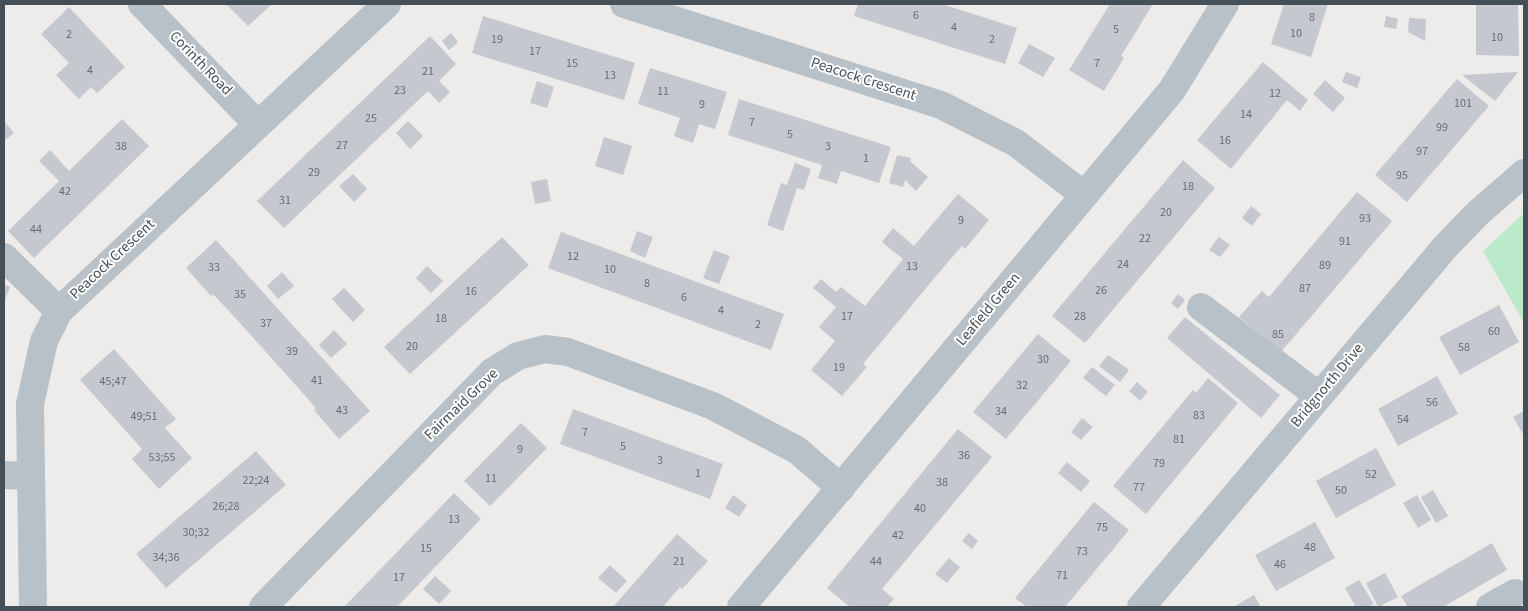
<!DOCTYPE html>
<style>
body{margin:0}
#map{position:relative;width:1528px;height:611px;overflow:hidden;background:#eeebeb;font-family:"Source Sans 3",sans-serif}
canvas{display:block}
.frame{position:absolute;inset:0;border:5px solid #454f57;pointer-events:none}
</style>
<div id="map">
<canvas width="1528" height="611"></canvas>
<div class="frame"></div>
</div>
<script>
const ctx = document.querySelector('canvas').getContext('2d');
ctx.lineJoin = 'round';
function paint(path, color) {
  ctx.fillStyle = color;
  ctx.fill(path, 'evenodd');
}
function toPath(rows) {
  const path = new Path2D();
  for (const r of rows) {
    path.moveTo(r[0], r[1]);
    for (let i = 2; i < r.length; i += 2) path.lineTo(r[i], r[i + 1]);
  }
  return path;
}
function stroke(path, color, width, dash) {
  ctx.strokeStyle = color;
  ctx.lineWidth = width;
  ctx.lineCap = dash ? 'butt' : 'round';
  ctx.setLineDash(dash || []);
  ctx.stroke(path);
}
function write(font, color, halo, rows, align = 'center') {
  ctx.font = font + ' "Source Sans 3",sans-serif';
  ctx.lineWidth = 4;
  ctx.setLineDash([]);
  ctx.textBaseline = 'middle';
  ctx.strokeStyle = halo;
  ctx.fillStyle = color;
  for (const [text, x, y, turn = 0] of rows) {
    ctx.save();
    ctx.translate(x, y);
    ctx.rotate((+turn || 0) * Math.PI / 180);
    ctx.textAlign = isNaN(turn) ? turn : align;
    if (halo) ctx.strokeText(text, 0, 0);
    ctx.fillText(text, 0, 0);
    ctx.restore();
  }
}
const green = toPath([
 [1524,213,1524,323,1483,251]
]);
const building = toPath([
 [226,4,272,4,248,26],
 [858,4,942,4,1017,28,1005,64,854,16],
 [1110,4,1153,4,1121,56,1124,58,1104,91,1069,70],
 [1284,4,1328,4,1311,57,1271,44],
 [1476,4,1518,4,1519,56,1476,55],
 [69,7,125,67,97,93,91,87,79,99,56,75,69,63,41,34],
 [483,16,635,63,624,100,472,53],
 [1386,16,1398,19,1396,29,1384,27],
 [1409,18,1426,19,1425,41,1408,32],
 [451,33,458,42,449,50,442,41],
 [430,36,456,64,439,81,450,92,439,103,428,91,284,228,257,201],
 [1029,44,1055,58,1043,77,1018,63],
 [1263,62,1308,100,1300,111,1287,100,1231,169,1197,140],
 [650,68,727,92,715,129,699,124,693,143,674,136,680,118,638,104],
 [1346,72,1361,77,1357,88,1342,82],
 [1518,72,1495,101,1462,75],
 [1457,79,1489,106,1407,202,1375,175],
 [1325,80,1345,98,1333,112,1313,94],
 [537,81,554,87,547,108,530,103],
 [739,99,891,147,879,183,841,171,837,184,818,178,822,165,728,135],
 [122,119,149,146,34,258,8,231,59,181,39,161,50,150,69,171],
 [4,121,14,133,4,141],
 [408,121,423,136,410,149,396,133],
 [604,137,632,146,623,175,595,166],
 [897,155,911,158,910,161,928,177,916,191,905,180,903,187,889,183],
 [1183,160,1215,188,1085,343,1052,316],
 [795,163,811,169,804,190,797,188,783,231,767,225,781,183,787,185],
 [353,174,367,189,354,202,339,186],
 [547,179,551,201,535,204,531,182],
 [1357,192,1392,221,1281,352,1239,317,1262,291,1269,297],
 [958,194,989,220,965,249,962,246,937,275,863,364,867,367,842,396,811,370,835,341,819,327,836,307,813,288,821,279,836,292,841,287,865,306,903,259,882,242,893,228,914,246],
 [1251,206,1261,214,1252,226,1242,218],
 [637,231,653,237,645,258,630,251],
 [561,232,784,314,771,350,548,268],
 [502,237,529,265,410,374,384,347],
 [1219,237,1230,245,1220,257,1209,250],
 [216,240,370,411,339,439,314,410,316,408,239,322,213,294,211,296,186,268],
 [714,250,730,256,719,284,703,278],
 [427,266,443,281,431,293,416,278],
 [282,272,294,286,278,299,267,286],
 [4,285,10,287,4,302],
 [344,288,365,310,353,322,332,299],
 [1178,294,1185,300,1178,309,1171,303],
 [1499,305,1519,342,1460,375,1439,337],
 [1185,317,1280,395,1261,418,1167,338],
 [334,330,347,344,331,358,319,345],
 [1038,334,1071,361,1006,439,973,412],
 [114,349,176,419,165,428,192,458,159,489,132,459,142,449,80,380],
 [1108,355,1129,370,1120,382,1099,366],
 [1092,367,1115,385,1106,396,1083,378],
 [1437,376,1458,414,1398,446,1378,409],
 [1208,378,1238,403,1146,514,1113,486,1193,390,1196,393],
 [1137,382,1148,392,1140,401,1129,391],
 [573,409,723,464,710,499,560,444],
 [1524,411,1524,436,1513,417],
 [1082,418,1093,427,1081,440,1071,432],
 [521,423,547,448,490,506,464,481],
 [958,429,992,457,882,589,894,599,887,607,850,607,827,588],
 [1376,448,1396,485,1336,518,1316,481],
 [256,451,286,485,166,588,136,554],
 [1067,462,1090,481,1081,492,1058,473],
 [1433,490,1448,516,1436,523,1421,497],
 [454,493,481,519,397,607,344,607],
 [733,495,747,505,739,517,725,508],
 [1417,495,1431,520,1418,528,1403,503],
 [1094,502,1129,530,1065,607,1027,607,1015,598],
 [1315,522,1335,558,1276,591,1255,555],
 [969,533,978,541,972,549,962,541],
 [677,534,708,561,682,589,680,587,663,607,613,607],
 [1492,543,1507,570,1443,607,1408,607,1401,596],
 [949,558,960,567,947,583,935,574],
 [610,565,627,581,616,593,598,578],
 [1385,573,1398,597,1378,607,1366,583],
 [435,576,451,591,439,604,423,589],
 [1359,580,1374,604,1368,607,1356,607,1345,588],
 [1254,595,1261,607,1233,607]
]);
const minor = toPath([
 [142,4,258,125],
 [624,4,941,105,1016,143,1084,195],
 [4,257,59,311],
 [1201,307,1319,396],
 [4,475,31,476],
 [33,607,30,404,44,341,59,311,387,4],
 [263,607,492,372,518,356,545,349,568,352,713,406,797,450,841,488],
 [741,607,1172,90,1225,4],
 [1141,607,1446,246,1478,213,1524,173],
 [1490,607,1515,593]
]);
const numberNames = [
 ["6",916,16],
 ["8",1312,18],
 ["4",954,28],
 ["5",1116,30],
 ["10",1296,34],
 ["2",69,35],
 ["10",1497,38],
 ["19",497,40],
 ["2",992,40],
 ["17",535,52],
 ["15",572,64],
 ["7",1097,64],
 ["4",90,71],
 ["21",428,72],
 ["13",610,76],
 ["23",400,91],
 ["11",663,92],
 ["12",1275,94],
 ["101",1463,104],
 ["9",702,105],
 ["14",1246,115],
 ["25",371,119],
 ["7",752,123],
 ["99",1442,128],
 ["5",790,135],
 ["16",1225,141],
 ["27",342,146],
 ["38",121,147],
 ["3",828,147],
 ["97",1422,152],
 ["1",866,159],
 ["29",314,173],
 ["95",1402,176],
 ["18",1188,187],
 ["42",65,192],
 ["31",285,201],
 ["20",1166,213],
 ["93",1365,219],
 ["9",961,221],
 ["44",36,230],
 ["22",1145,239],
 ["91",1345,242],
 ["12",573,257],
 ["24",1123,265],
 ["89",1325,266],
 ["13",912,267],
 ["33",214,268],
 ["10",610,270],
 ["8",647,284],
 ["87",1305,289],
 ["26",1101,291],
 ["16",471,292],
 ["35",240,295],
 ["6",684,298],
 ["4",721,311],
 ["17",847,317],
 ["28",1080,317],
 ["18",441,319],
 ["37",266,324],
 ["2",758,325],
 ["60",1494,332],
 ["85",1278,335],
 ["20",412,347],
 ["58",1464,348],
 ["39",292,352],
 ["30",1043,360],
 ["19",839,368],
 ["41",317,381],
 ["45;47",113,382],
 ["32",1022,386],
 ["56",1432,403],
 ["43",342,411],
 ["34",1001,412],
 ["83",1199,416],
 ["49;51",144,417],
 ["54",1403,420],
 ["7",585,433],
 ["81",1179,440],
 ["5",623,447],
 ["9",520,450],
 ["36",964,456],
 ["53;55",162,458],
 ["3",660,461],
 ["79",1159,464],
 ["1",698,474],
 ["52",1371,475],
 ["11",491,479],
 ["22;24",256,481],
 ["38",942,483],
 ["77",1139,488],
 ["50",1341,491],
 ["26;28",226,507],
 ["40",920,509],
 ["13",454,520],
 ["75",1102,528],
 ["30;32",196,533],
 ["42",898,536],
 ["48",1310,548],
 ["15",426,549],
 ["73",1082,552],
 ["34;36",166,558],
 ["21",679,562],
 ["44",876,562],
 ["46",1280,565],
 ["71",1062,576],
 ["17",399,578]
];
const streetNames = [
 ["Corinth Road",200,64,46],
 ["Peacock Crescent",863,80,18],
 ["Peacock Crescent",113,260,-43],
 ["Leafield Green",989,310,-50],
 ["Bridgnorth Drive",1328,386,-50],
 ["Fairmaid Grove",462,405,-44]
];
paint(green, '#bbeacb');
paint(building, '#c5c8ce');
stroke(minor, '#b7c1c7', 28);
write('12px', '#656d75', null, numberNames);
write('15px', '#454f57', '#fff', streetNames);
</script>
